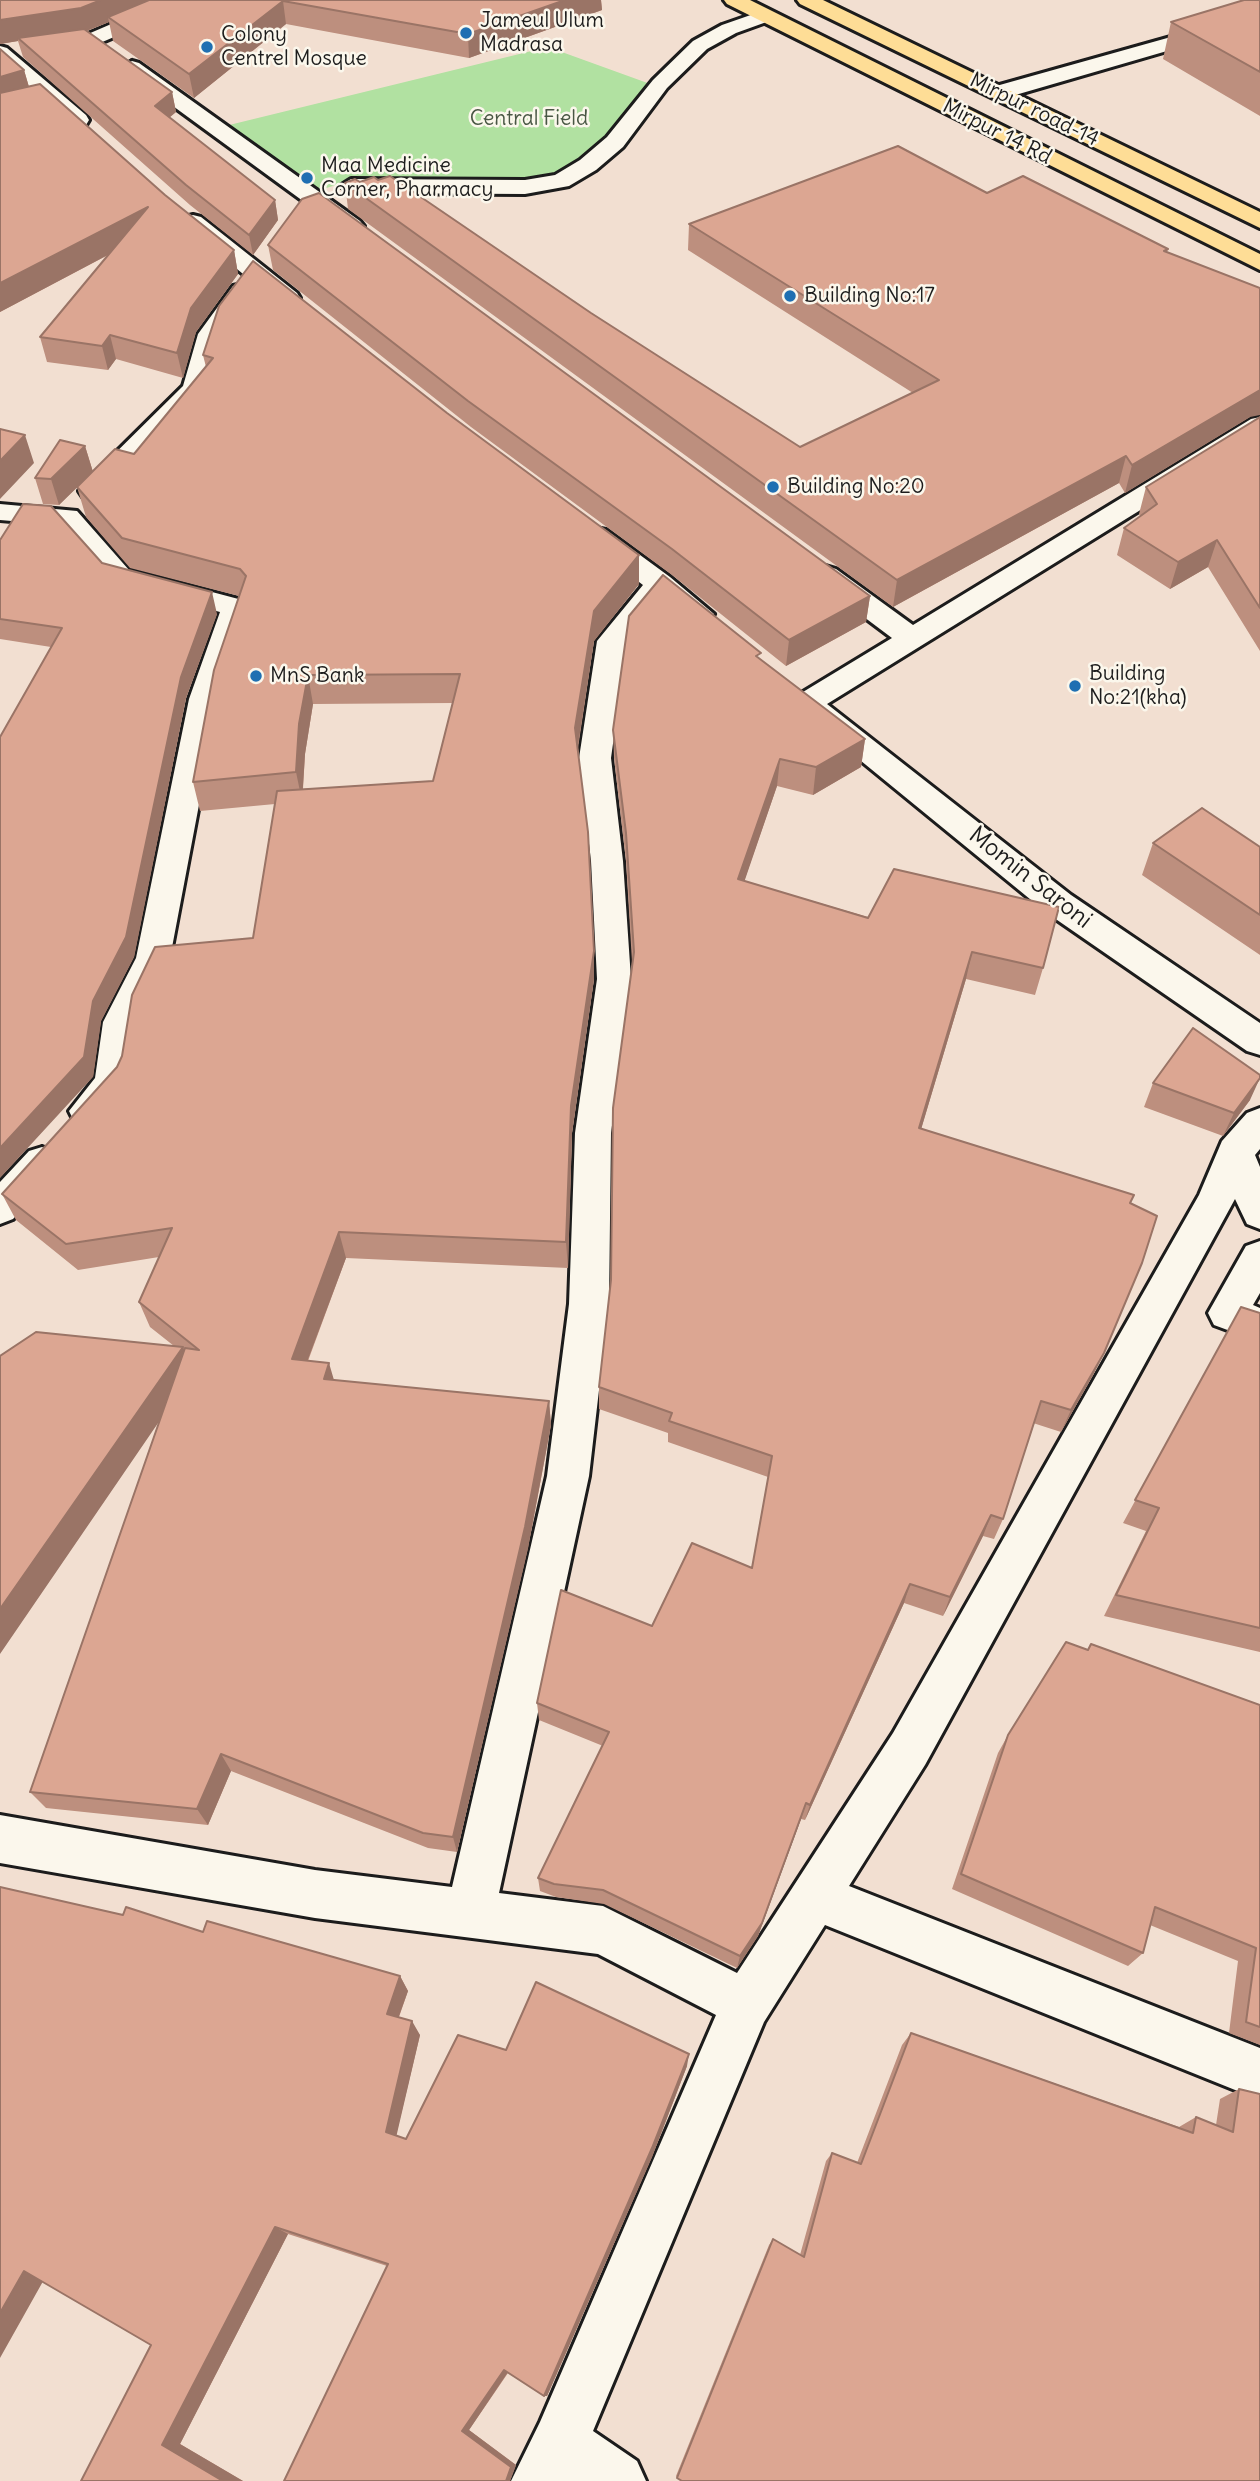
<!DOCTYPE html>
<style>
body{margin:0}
canvas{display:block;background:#f2dfd1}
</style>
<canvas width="1260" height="2481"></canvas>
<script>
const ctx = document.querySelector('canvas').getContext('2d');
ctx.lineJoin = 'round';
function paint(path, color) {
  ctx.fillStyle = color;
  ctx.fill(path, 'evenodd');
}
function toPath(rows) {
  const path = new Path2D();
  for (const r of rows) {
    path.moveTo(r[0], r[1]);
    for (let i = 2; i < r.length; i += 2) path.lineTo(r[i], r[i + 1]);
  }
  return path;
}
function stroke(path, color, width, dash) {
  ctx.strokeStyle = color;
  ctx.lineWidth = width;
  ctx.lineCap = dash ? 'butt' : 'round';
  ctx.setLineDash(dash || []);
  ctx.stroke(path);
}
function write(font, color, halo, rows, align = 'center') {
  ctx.font = font + ' Delius,sans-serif';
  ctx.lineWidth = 5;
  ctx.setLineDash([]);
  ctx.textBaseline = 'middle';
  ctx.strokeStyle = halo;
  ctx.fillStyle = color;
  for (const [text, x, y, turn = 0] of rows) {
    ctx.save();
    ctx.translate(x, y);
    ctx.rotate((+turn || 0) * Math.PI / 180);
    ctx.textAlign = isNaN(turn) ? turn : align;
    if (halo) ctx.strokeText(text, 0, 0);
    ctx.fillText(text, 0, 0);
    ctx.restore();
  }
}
const green = toPath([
 [548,47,653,85,592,159,545,184,342,183,314,192,221,127]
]);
const minor = toPath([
 [167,0,194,0,191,4,100,43,44,54,34,48,37,44,88,34,167,0],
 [765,10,772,12,775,16,772,20,736,33,707,49,667,88,623,147,596,170,569,186,525,194,351,193,340,186,351,179,525,180,555,175,580,160,607,137,653,80,693,41,722,25,765,10],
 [1260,12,1260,24,1005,98,997,99,986,93,989,88,1260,12],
 [0,46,7,48,86,115,89,120,86,125,70,125,0,63,0,46],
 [132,61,139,63,360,221,364,226,360,231,344,231,125,71,122,67,132,61],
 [193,215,201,217,297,293,300,298,297,303,279,303,185,227,181,222,185,217,193,215],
 [242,284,251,286,254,291,222,335,204,393,103,497,83,497,79,491,83,485,183,386,198,334,233,286,242,284],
 [1260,417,1260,436,827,704,1071,895,1260,1023,1260,1055,1247,1051,1047,913,811,720,808,712,798,709,794,702,798,695,892,638,816,581,812,575,816,569,826,566,836,569,913,625,1251,419,1260,417],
 [0,504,77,511,129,570,246,601,250,607,219,699,170,958,139,1022,130,1083,100,1121,87,1125,74,1121,69,1111,95,1078,103,1022,136,958,189,699,220,612,109,582,59,525,0,520,0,504],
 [596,528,606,530,670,577,714,614,709,620,699,623,689,620,662,600,627,643,611,758,623,861,631,979,611,1133,609,1304,589,1476,499,1893,603,1906,737,1973,893,1733,1199,1195,1222,1141,1247,1113,1260,1108,1260,1149,1255,1155,1260,1167,1260,1229,1247,1224,1235,1199,925,1765,849,1886,1260,2048,1260,2100,825,1925,764,2022,593,2431,637,2461,646,2481,511,2481,540,2422,716,2015,598,1954,315,1918,0,1863,0,1815,315,1870,452,1887,547,1476,569,1304,575,1133,597,979,591,861,579,758,597,641,643,585,586,542,582,536,586,530,596,528],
 [42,1147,55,1151,61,1162,55,1173,13,1219,0,1224,0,1182,29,1151,42,1147],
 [1260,1241,1260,1293,1253,1305,1260,1308,1260,1342,1214,1325,1208,1313,1246,1246,1260,1241]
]);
const primary = toPath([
 [724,0,750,0,1260,254,1260,270,727,4,724,0],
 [797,0,823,0,1260,212,1260,228,800,4,797,0]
]);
const wall = toPath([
 [0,0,601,0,602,10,469,58,286,24,194,98,113,41,109,22,87,31,172,92,176,112,169,118,275,200,278,220,253,255,190,205,23,57,18,41,0,44],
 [1260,0,1260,116,1163,59,1171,22],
 [24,70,29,87,234,250,238,274,196,332,183,378,116,359,108,370,47,362,40,337,108,255,0,312],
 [360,182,591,313,800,447,913,393,688,250,689,224,987,193,1168,249,1167,252,1250,417,1125,493,1119,483,893,607,348,209,345,183],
 [268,245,870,596,866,622,786,666,672,575,471,427,273,270],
 [203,355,447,413,639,555,639,584,594,641,578,748,594,951,594,979,572,1133,568,1268,346,1258,308,1361,334,1380,549,1401,551,1425,528,1548,457,1852,428,1848,231,1771,208,1825,46,1808,30,1792,160,1421,174,1346,150,1327,139,1302,159,1257,78,1270,16,1220,2,1194,253,938,275,804,200,811,193,782,239,596,130,568,86,517,77,487,59,505,43,504,35,478,85,446,93,472,134,454,206,367],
 [453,703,433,781,303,789,305,754,313,704],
 [1260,417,1260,651,1208,567,1170,589,1117,555,1124,528,1140,516,1139,514,1146,487],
 [0,540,102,563,217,614,186,698,134,957,101,1021,93,1077,51,647,0,639],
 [760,659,865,739,861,767,813,795,777,786,744,881,1043,968,1035,995,966,979,921,1129,1131,1203,1104,1353,1093,1375,1061,1432,1033,1423,1003,1519,994,1539,983,1536,943,1616,904,1603,805,1820,801,1819,758,1936,737,1968,604,1904,556,1897,540,1891,538,1878,603,1746,539,1720,537,1703,652,1626,752,1568,768,1477,668,1442,668,1433,599,1409,599,1387,611,1280,632,962,626,861,614,758,613,730],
 [1153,843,1260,847,1260,955,1142,875],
 [1153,1083,1250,1100,1223,1136,1144,1107],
 [1241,1307,1260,1313,1260,1652,1104,1616,1146,1531,1123,1523],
 [1091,1644,1260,1705,1260,2045,1229,2033,1238,1961,1150,1925,1143,1953,1128,1966,952,1889,998,1753,1008,1735,1088,1650],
 [203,1932,400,1976,408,1991,399,2017,420,2035,396,2135,406,2139,506,2050,687,2066,652,2157,547,2396,544,2396,508,2373,469,2430,516,2465,510,2481,284,2481,387,2266,288,2234,180,2444,243,2481,81,2481,151,2345,43,2282],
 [911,2033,1179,2127,1196,2117,1216,2125,1220,2099,1239,2089,1260,2481,677,2478,676,2476,769,2245,773,2239,800,2255,826,2161,832,2153,857,2163,902,2045]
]);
const shadedWall = toPath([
 [101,0,160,0,108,17,109,22,86,31,18,38,18,41,0,44,0,20],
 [565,0,601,0,602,10,469,58,468,34],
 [283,1,286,24,194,98,189,74],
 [24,70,31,94,0,102,0,77],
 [172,92,176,112,159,126,155,106],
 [275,200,278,220,253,255,249,235],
 [148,207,153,231,0,312,0,283],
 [234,250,238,274,196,332,183,378,177,353,191,308],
 [110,335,116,359,108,370,102,346],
 [1258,390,1260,390,1260,415,1250,417,1125,493,1132,465],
 [25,435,34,463,0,499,0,461],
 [85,446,93,472,59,505,51,479],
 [1126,456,1119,483,893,607,897,580],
 [1217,540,1208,567,1170,589,1178,562],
 [639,555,639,584,594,641,576,758,575,728,594,611],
 [212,592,217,614,186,698,134,957,101,1021,93,1077,0,1178,0,1148,181,677],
 [870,596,866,622,786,666,789,640],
 [308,675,313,704,305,754,302,801,296,772,299,724],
 [865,739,861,767,813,795,816,767],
 [780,759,777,786,736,906,738,879],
 [594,951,594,979,572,1133,568,1268,566,1242,571,1106],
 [972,952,966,979,914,1153,919,1128],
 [1260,1078,1250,1100,1223,1136,1234,1113],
 [339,1232,346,1258,299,1383,292,1359],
 [183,1347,193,1372,0,1654,0,1609],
 [1104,1353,1093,1375,1061,1432,1071,1410],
 [329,1363,336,1387,324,1379],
 [549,1401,551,1425,528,1548,457,1852,453,1837],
 [991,1515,983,1536,943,1616,950,1597],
 [910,1584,904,1603,805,1820,810,1805],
 [221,1754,231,1771,208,1825,197,1809],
 [806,1803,801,1819,758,1936,737,1968,740,1956],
 [400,1976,408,1991,395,2027,387,2014],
 [412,2021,420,2035,395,2142,386,2132],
 [689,2054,687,2066,652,2157,547,2396,544,2396],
 [275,2227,288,2234,180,2444,243,2481,223,2481,162,2445],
 [24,2271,46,2276,0,2358,0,2313],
 [504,2370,508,2372,469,2430,516,2465,510,2481,506,2481,462,2431]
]);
const building = toPath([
 [0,0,101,0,81,8,0,20,0,0],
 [149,0,565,0,468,34,283,1,189,74,108,17,149,0],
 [1244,0,1260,0,1260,72,1171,22,1244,0],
 [84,29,172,92,155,106,275,200,249,235,186,185,18,38,84,29],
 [0,49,24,70,0,77,0,49],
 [40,84,165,195,234,250,191,308,177,353,110,335,102,346,40,337,148,207,0,283,0,93,40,84],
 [898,146,987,193,1023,176,1168,249,1164,251,1260,288,1260,390,1132,465,1126,456,897,580,345,183,355,179,360,182,374,177,378,180,390,176,591,313,800,447,939,380,689,224,898,146],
 [319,193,870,596,789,640,672,549,468,401,268,245,302,199,319,193],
 [253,261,447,413,639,555,594,611,575,728,588,832,594,951,571,1106,566,1242,339,1232,292,1359,329,1363,324,1379,549,1401,525,1527,453,1837,423,1833,221,1754,197,1809,30,1792,185,1348,199,1350,139,1302,172,1228,66,1244,2,1194,117,1067,122,1056,132,995,155,947,253,938,277,791,433,781,460,674,308,675,299,724,296,772,193,782,214,670,246,576,240,569,122,538,77,487,115,449,134,454,213,358,203,355,219,306,253,261],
 [1260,417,1260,608,1217,540,1178,562,1124,528,1157,504,1146,487,1260,417],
 [0,429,25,435,0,461,0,429],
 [60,440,85,446,51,479,35,478,60,440],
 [23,504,51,506,102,563,212,592,181,677,126,937,93,1001,84,1057,0,1148,0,737,62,628,0,619,0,540,23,504],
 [663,575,761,653,756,656,865,739,816,767,780,759,738,879,868,918,894,869,1059,907,1043,968,972,952,919,1128,1134,1195,1130,1203,1157,1216,1142,1263,1104,1353,1071,1410,1041,1401,1003,1519,991,1515,950,1597,910,1584,810,1805,806,1803,762,1923,740,1956,603,1890,554,1884,538,1878,609,1732,537,1703,561,1590,652,1626,692,1543,752,1568,772,1456,669,1421,672,1413,599,1387,611,1280,613,1108,634,952,626,833,613,730,629,616,663,575],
 [1202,808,1260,847,1260,915,1153,843,1202,808],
 [1193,1028,1260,1075,1260,1078,1234,1113,1153,1083,1193,1028],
 [1241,1307,1260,1313,1260,1628,1116,1595,1159,1508,1135,1500,1241,1307],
 [36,1332,183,1347,0,1609,0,1356,36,1332],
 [1066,1642,1088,1650,1091,1644,1260,1705,1260,2027,1246,2022,1256,1948,1155,1907,1143,1953,961,1874,1008,1735,1066,1642],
 [0,1887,123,1915,126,1907,203,1932,207,1921,400,1976,387,2014,412,2021,386,2132,406,2139,458,2035,506,2050,536,1982,689,2054,652,2148,544,2396,504,2370,462,2431,511,2467,506,2481,284,2481,388,2264,275,2227,162,2445,223,2481,81,2481,151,2345,24,2271,0,2313,0,1887],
 [911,2033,1193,2133,1196,2117,1233,2132,1239,2089,1260,2094,1260,2481,682,2481,677,2478,773,2239,804,2257,832,2153,861,2164,911,2033]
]);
const markers = [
 [466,33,7,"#1f6fb2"],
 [207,47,7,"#1f6fb2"],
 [307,178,7,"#1f6fb2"],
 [790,296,7,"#1f6fb2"],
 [773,487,7,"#1f6fb2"],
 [256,676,7,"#1f6fb2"],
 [1075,686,7,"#1f6fb2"]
];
const farPoinames = [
 ["Jameul Ulum",480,21],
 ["Madrasa",480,45],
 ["Colony",221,35],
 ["Centrel Mosque",221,59],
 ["Maa Medicine",321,166],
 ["Corner, Pharmacy",321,190],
 ["Building No:17",804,296],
 ["Building No:20",787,487],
 ["Building",1089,674],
 ["No:21(kha)",1089,698],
 ["MnS Bank",270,676]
];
const farStreetnames = [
 ["Mirpur road-14",1034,110,26],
 ["Mirpur 14 Rd",997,132,27]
];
const farParknames = [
 ["Central Field",529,119]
];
const streetNames = [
 ["Momin Saroni",1030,878,38]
];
paint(green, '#b1e1a1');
stroke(minor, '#1c1c1c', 6);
stroke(primary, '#1c1c1c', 6);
paint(minor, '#fbf7ec');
paint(primary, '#fedd96');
paint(wall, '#bd8f7e');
paint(shadedWall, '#9a7466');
paint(building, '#dca692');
stroke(building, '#9a7466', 2);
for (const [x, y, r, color] of markers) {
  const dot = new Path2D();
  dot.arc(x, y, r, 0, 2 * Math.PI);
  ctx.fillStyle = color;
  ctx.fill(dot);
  stroke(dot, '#fbf7ec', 2.5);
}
write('21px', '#1c1c1c', '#fbf7ec', farPoinames, 'left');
write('21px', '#1c1c1c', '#fbf7ec', farStreetnames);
write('21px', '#495744', '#fbf7ec', farParknames);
write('24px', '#1c1c1c', '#fbf7ec', streetNames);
</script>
